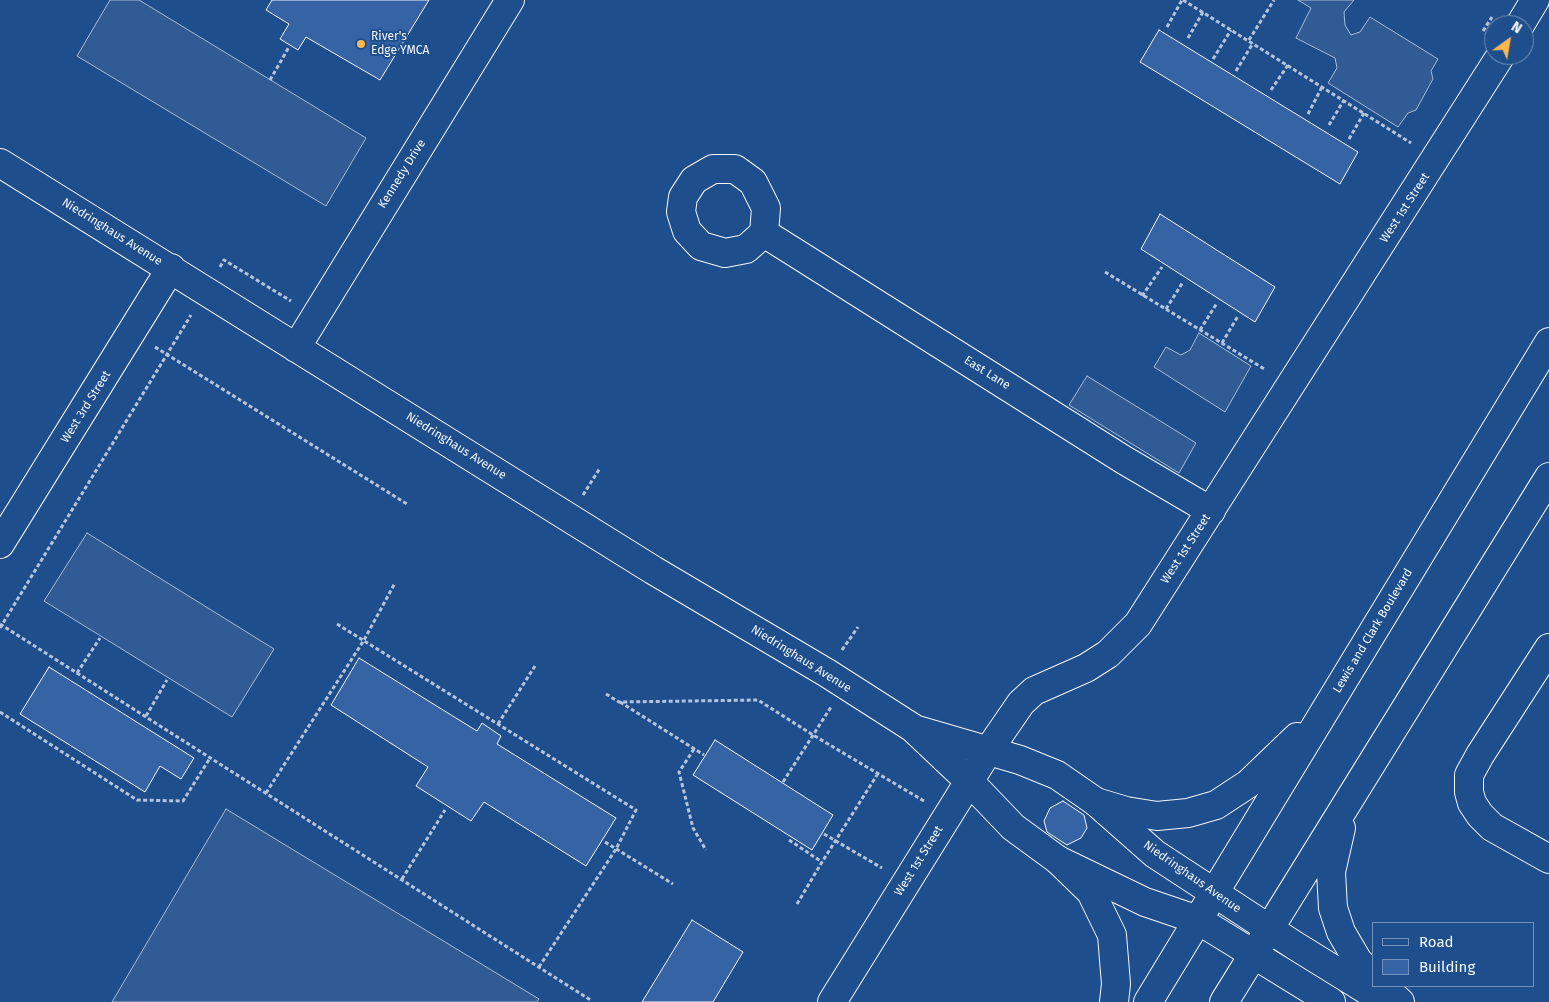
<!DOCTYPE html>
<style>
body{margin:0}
#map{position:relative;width:1549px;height:1002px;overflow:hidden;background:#1f4e8c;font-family:"Fira Sans",sans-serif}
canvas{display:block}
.legend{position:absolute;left:1372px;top:922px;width:162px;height:65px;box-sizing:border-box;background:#1f4e8c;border:1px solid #7391ba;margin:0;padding:6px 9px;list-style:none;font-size:15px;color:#f2f6ff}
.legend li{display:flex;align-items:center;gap:10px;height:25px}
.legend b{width:25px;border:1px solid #7391ba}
.north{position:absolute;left:1484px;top:15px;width:50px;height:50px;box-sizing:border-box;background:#1f4e8c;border:1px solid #7391ba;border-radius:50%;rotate:32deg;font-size:14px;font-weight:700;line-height:20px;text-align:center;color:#f2f6ff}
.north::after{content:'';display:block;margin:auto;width:18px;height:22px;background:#ffb74d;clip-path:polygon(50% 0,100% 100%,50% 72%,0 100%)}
</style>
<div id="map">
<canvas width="1549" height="1002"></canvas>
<ul class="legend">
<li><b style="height:6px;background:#1f4e8c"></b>Road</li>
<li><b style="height:14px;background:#3563a3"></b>Building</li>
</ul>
<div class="north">N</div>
</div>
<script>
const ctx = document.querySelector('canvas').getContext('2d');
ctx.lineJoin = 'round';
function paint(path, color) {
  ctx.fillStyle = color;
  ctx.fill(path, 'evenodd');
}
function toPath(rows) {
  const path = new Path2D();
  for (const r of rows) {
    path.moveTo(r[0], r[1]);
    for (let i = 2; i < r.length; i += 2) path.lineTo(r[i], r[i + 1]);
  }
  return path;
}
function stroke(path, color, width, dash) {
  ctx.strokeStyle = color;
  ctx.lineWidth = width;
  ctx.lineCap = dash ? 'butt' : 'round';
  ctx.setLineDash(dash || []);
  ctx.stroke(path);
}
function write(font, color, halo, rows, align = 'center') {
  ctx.font = font + ' "Fira Sans",sans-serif';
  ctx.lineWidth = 4;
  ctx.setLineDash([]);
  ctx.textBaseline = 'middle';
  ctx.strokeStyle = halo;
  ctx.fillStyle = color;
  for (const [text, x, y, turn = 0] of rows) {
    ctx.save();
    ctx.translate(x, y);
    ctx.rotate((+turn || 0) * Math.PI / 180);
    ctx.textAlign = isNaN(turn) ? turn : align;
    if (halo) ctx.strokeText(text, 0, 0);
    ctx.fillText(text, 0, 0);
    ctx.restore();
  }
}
const built = toPath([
 [110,0,139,0,366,138,326,206,77,56,110,0],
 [1298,0,1354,0,1344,12,1345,25,1351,35,1360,32,1370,17,1438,59,1431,71,1433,79,1416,110,1408,113,1398,127,1328,83,1337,68,1335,58,1296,38,1311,8,1298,0],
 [1199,333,1251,366,1225,412,1154,367,1166,347,1181,355,1190,350,1199,333],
 [1087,376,1196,443,1179,473,1069,405,1087,376],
 [87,533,274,649,232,717,44,601,87,533],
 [226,809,539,999,537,1002,112,1002,226,809]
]);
const building = toPath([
 [272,0,429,0,380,80,306,37,298,50,280,39,289,24,266,10,272,0],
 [1159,30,1358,152,1340,184,1140,62,1159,30],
 [1160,214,1275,287,1255,322,1141,249,1160,214],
 [359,658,477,731,482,723,501,736,497,744,616,818,586,866,484,802,471,821,416,786,428,767,331,705,359,658],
 [49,667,194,758,181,779,160,766,145,792,20,714,49,667],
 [715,740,833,815,812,850,693,775,715,740],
 [1063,801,1084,815,1087,828,1081,838,1067,845,1047,832,1044,821,1050,808,1063,801],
 [692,920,743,952,713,1002,642,1002,692,920]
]);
const path = toPath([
 [1183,0,1411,143],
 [1167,27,1182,0],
 [1483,31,1492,17],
 [1188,38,1203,12],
 [1249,40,1274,0],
 [1213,59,1231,30],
 [1236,71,1253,43],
 [270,80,289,47],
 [1271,90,1288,65],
 [1308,114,1322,87],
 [1329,125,1344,100],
 [1349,139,1364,113],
 [220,267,224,260,291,301],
 [1105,272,1266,370],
 [1142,296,1162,267],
 [1166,309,1183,282],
 [1200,330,1217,303],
 [1222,343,1238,316],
 [155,347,407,504],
 [583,495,600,468],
 [0,624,592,1001],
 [337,624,636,810,616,849,539,967],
 [0,628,191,315],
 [842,650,858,627],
 [77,673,100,638],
 [606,694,619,702,758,700,813,735,924,801],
 [620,702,704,755],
 [0,712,137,800,183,801,210,758],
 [146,716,167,680],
 [498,724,535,666],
 [694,749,679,772,693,828,706,850],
 [783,782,831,707],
 [266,793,364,640,395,583],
 [824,834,882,868],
 [789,840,822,862],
 [605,842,673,884],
 [402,879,445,810],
 [797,904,822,862,877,775]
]);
const minor = toPath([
 [1520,25,1535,0],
 [0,163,653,570,827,673,913,728,969,781,1013,827,1058,860,1145,902,1198,920,1331,1002],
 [764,233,746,249,725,253,701,246,687,231,681,212,683,197,694,180,713,169,735,169,753,182,766,208,764,233,1124,460,1211,511],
 [296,348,510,0],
 [0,544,171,268],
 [1549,648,1480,755,1469,775,1469,792,1472,803,1480,815,1492,827,1549,859],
 [917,730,1020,760,1057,775,1096,802,1155,854,1294,945,1386,1002],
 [832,1002,988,751,1021,703,1034,691,1086,668,1108,654,1138,624,1501,55]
]);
const highway = toPath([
 [1096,802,1126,811,1157,816,1188,813,1216,805,1248,784,1297,737],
 [1341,828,1331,872,1333,908,1341,932,1358,961,1373,976],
 [1058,860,1091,892,1112,935,1116,984,1114,1002],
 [1382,986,1400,1002],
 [1148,1002,1549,342],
 [1224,1002,1549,477]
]);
const markers = [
 [361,44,5,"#ffb74d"]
];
const poiNames = [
 ["River's",371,37],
 ["Edge YMCA",371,51]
];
const streetNames = [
 ["Kennedy Drive",402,174,-58],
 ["West 1st Street",1405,208,-57],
 ["Niedringhaus Avenue",112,232,32],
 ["East Lane",987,373,32],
 ["West 3rd Street",86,407,-58],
 ["Niedringhaus Avenue",456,446,32],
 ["West 1st Street",1186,549,-57],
 ["Lewis and Clark Boulevard",1373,631,-59],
 ["Niedringhaus Avenue",801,659,32],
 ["West 1st Street",919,861,-58],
 ["Niedringhaus Avenue",1192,877,35]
];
paint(built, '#305b95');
stroke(built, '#a8bbd7', 1);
paint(building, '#3563a3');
stroke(building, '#f2f6ff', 1);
stroke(minor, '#f2f6ff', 30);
stroke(highway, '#f2f6ff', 30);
stroke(path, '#b3c4dc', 3, [4, 2.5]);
stroke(minor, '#1f4e8c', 28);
stroke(highway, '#1f4e8c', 28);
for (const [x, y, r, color] of markers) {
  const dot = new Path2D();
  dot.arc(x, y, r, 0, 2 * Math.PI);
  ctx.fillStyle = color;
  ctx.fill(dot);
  stroke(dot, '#1f4e8c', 2);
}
write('12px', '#f2f6ff', '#1f4e8c', poiNames, 'left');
write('12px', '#f2f6ff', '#1f4e8c', streetNames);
</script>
